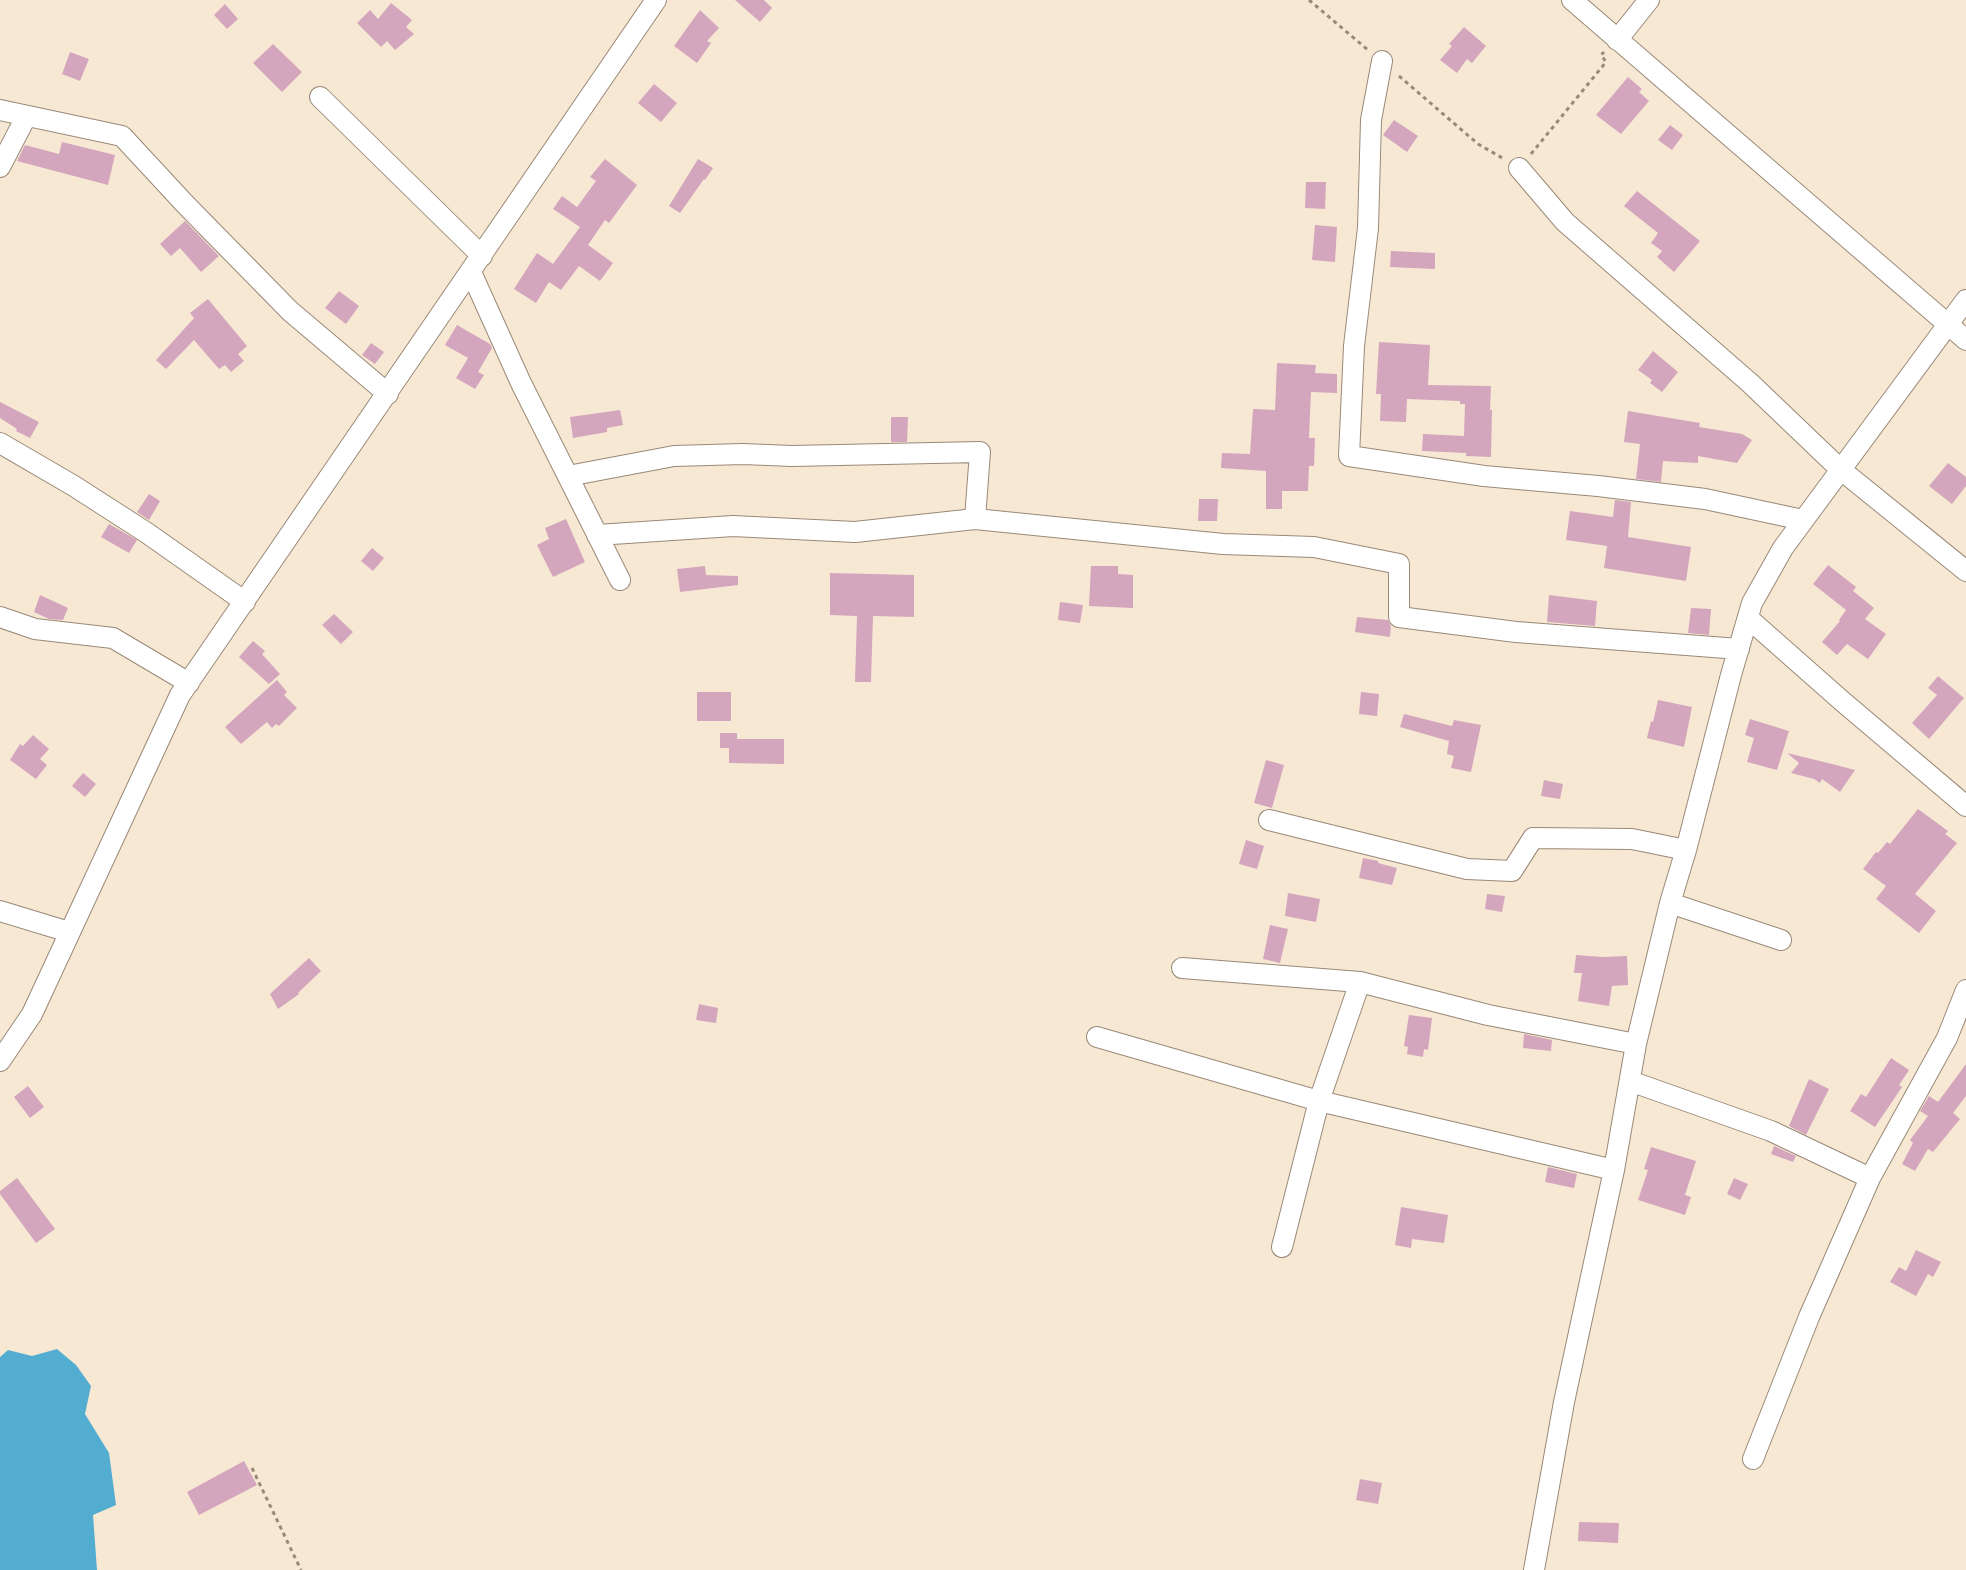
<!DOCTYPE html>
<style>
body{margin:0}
canvas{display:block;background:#f7e8d3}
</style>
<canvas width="1966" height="1570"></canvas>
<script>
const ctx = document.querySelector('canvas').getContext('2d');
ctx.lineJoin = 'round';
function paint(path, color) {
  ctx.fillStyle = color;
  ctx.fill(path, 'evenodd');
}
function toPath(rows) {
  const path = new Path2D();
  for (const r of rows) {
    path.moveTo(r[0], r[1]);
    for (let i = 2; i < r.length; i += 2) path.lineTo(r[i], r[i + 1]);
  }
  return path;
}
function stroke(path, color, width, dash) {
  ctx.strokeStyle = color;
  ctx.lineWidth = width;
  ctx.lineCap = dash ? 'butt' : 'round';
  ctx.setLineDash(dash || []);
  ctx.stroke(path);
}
const water = toPath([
 [57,1349,76,1365,91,1386,85,1414,109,1453,116,1505,93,1515,97,1570,0,1570,0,1357,8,1350,32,1356]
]);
const building = toPath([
 [735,0,764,0,772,8,760,22],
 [391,3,412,20,406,27,414,34,395,50,387,41,381,47,357,23,370,10,378,19],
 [225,4,238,19,227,29,214,15],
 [700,10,719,28,707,41,711,43,697,63,674,46],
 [1464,27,1486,46,1472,63,1467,59,1457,73,1440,60,1452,46,1449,44],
 [273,44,302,72,282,92,253,63],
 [70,52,89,59,80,81,62,74],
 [1628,77,1642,89,1639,92,1649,101,1621,134,1596,115],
 [654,84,677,103,661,122,638,103],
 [1394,120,1418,136,1407,152,1383,135],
 [1670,125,1683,135,1672,150,1658,140],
 [62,142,115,155,108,185,17,161,25,145,59,154],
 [605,159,637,185,609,223,605,220,588,245,613,263,600,281,579,266,561,290,549,282,536,303,514,289,537,253,553,264,580,227,553,209,562,196,577,207,596,181,590,177],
 [698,159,713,168,705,180,704,179,680,213,669,206],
 [1306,182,1326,182,1325,209,1305,208],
 [1637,191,1700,241,1674,272,1657,257,1662,251,1651,243,1658,233,1624,206],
 [185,221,219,256,201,272,180,248,171,256,160,244],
 [1315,225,1337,227,1335,262,1312,260],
 [1391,251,1435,253,1435,269,1390,267],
 [339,291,359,306,346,324,325,308],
 [208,299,247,346,238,354,244,361,231,372,225,365,219,369,194,340,166,369,156,360,194,318,190,313],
 [457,325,490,344,492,348,478,372,484,375,475,389,456,378,468,358,445,345],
 [1379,342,1430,345,1428,385,1491,386,1490,410,1492,410,1491,457,1466,456,1466,453,1422,451,1423,434,1464,436,1465,404,1460,404,1460,401,1407,399,1406,422,1380,421,1381,394,1376,394],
 [371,343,384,352,375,364,362,355],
 [1653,351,1678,372,1662,392,1650,383,1652,380,1638,370],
 [1277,363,1316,365,1315,373,1337,374,1337,393,1311,392,1309,438,1315,438,1314,466,1309,466,1308,491,1282,491,1282,509,1266,509,1266,471,1221,468,1222,453,1250,454,1253,409,1275,410],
 [0,402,39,422,30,438,16,431,17,429,0,418],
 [620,410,623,425,607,428,607,432,573,438,570,417],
 [1628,411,1700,423,1699,427,1742,434,1752,440,1737,463,1698,456,1698,463,1663,461,1661,482,1636,479,1640,444,1624,442],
 [891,417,908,417,907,442,891,442],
 [1948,463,1966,477,1966,486,1952,504,1929,486],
 [149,494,160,501,149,520,137,512],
 [1199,499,1218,499,1217,521,1198,521],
 [1615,500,1631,502,1628,537,1691,547,1686,581,1604,568,1607,546,1566,540,1570,511,1613,517],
 [566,519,585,562,553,577,537,545,549,539,545,528],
 [109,524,137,540,129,553,101,537],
 [372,548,384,558,373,571,361,561],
 [1828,565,1856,587,1853,591,1874,608,1865,619,1886,634,1868,659,1847,644,1837,655,1822,642,1840,621,1839,620,1846,610,1813,584],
 [705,566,706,575,738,576,738,585,680,592,677,569],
 [1091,566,1118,566,1118,574,1133,575,1133,608,1089,606],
 [830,573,914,575,914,617,873,616,871,682,855,682,857,616,830,615],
 [40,595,68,608,63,620,49,619,34,612],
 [1549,595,1597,601,1595,626,1547,622],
 [1060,602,1083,605,1080,623,1058,620],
 [1691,608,1711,609,1709,635,1688,633],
 [334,614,353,632,341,644,322,625],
 [1357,617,1388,620,1391,626,1390,637,1355,632],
 [253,641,265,651,262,654,280,674,269,684,239,657],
 [1938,676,1964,698,1929,739,1912,723,1937,695,1928,688],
 [277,680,287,692,284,695,297,708,279,726,276,724,272,728,267,722,241,744,225,727],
 [697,692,731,692,731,721,697,721],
 [1361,692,1379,694,1377,716,1359,714],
 [1658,700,1692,707,1684,747,1647,738,1651,721,1653,722],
 [1404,714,1452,726,1454,720,1481,725,1471,772,1451,768,1454,756,1447,754,1449,741,1400,727],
 [1750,719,1789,731,1777,770,1747,762,1754,738,1745,735],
 [720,733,737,733,737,739,784,739,784,764,729,763,729,748,720,748],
 [33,735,49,749,40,759,47,765,36,779,10,760,20,744,23,746],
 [1787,753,1832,764,1855,770,1840,792,1822,779,1820,783,1814,779,1791,773,1799,763],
 [1266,760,1284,765,1272,808,1254,803],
 [83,773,96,784,85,797,72,786],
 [1544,780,1563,784,1560,799,1541,796],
 [1918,809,1948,831,1945,834,1957,843,1915,894,1936,911,1919,933,1876,899,1886,886,1863,869,1876,852,1878,853,1887,842,1890,844],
 [1246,840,1264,846,1257,869,1239,864],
 [1363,858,1378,861,1378,863,1397,868,1392,885,1359,878],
 [1288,893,1320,899,1316,922,1285,916],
 [1487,894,1505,896,1502,912,1485,909],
 [1270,925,1288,929,1280,963,1263,959],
 [1576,955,1602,957,1627,956,1628,985,1612,986,1609,1006,1578,1001,1582,973,1574,973],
 [309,958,321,971,298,993,299,994,278,1009,270,994],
 [699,1004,718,1008,716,1023,696,1020],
 [1409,1015,1432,1018,1428,1050,1424,1049,1423,1057,1407,1054,1408,1047,1404,1046],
 [1524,1034,1552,1040,1551,1051,1523,1048],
 [1891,1058,1909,1070,1899,1085,1902,1087,1875,1127,1850,1111,1861,1094,1866,1097],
 [1966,1064,1966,1096,1953,1113,1960,1119,1933,1152,1928,1149,1915,1171,1902,1164,1913,1143,1910,1140,1928,1116,1920,1111,1929,1096,1938,1102],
 [1809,1079,1829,1089,1806,1135,1789,1126],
 [28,1086,44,1107,30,1118,14,1097],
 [1774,1146,1796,1156,1793,1162,1771,1154],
 [1651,1147,1696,1161,1685,1195,1691,1197,1685,1215,1638,1200,1648,1170,1644,1169],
 [1548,1167,1577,1174,1574,1188,1545,1182],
 [17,1178,55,1229,36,1243,0,1194,0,1191],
 [1734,1178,1748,1184,1740,1200,1727,1194],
 [1401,1207,1448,1215,1444,1243,1412,1239,1411,1248,1395,1245],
 [1916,1250,1941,1262,1933,1277,1928,1274,1916,1296,1890,1282,1899,1267,1906,1271],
 [244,1461,257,1485,199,1515,187,1492],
 [1360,1479,1382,1483,1378,1504,1356,1500],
 [1579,1522,1619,1523,1618,1543,1578,1541]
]);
const path = toPath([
 [1309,0,1368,50],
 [1399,76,1478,144,1504,159],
 [1531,154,1606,62,1601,55,1604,52],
 [252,1468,301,1570]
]);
const minor = toPath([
 [1572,0,1966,340],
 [1617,40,1649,0],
 [1382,61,1371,120,1368,228,1354,346,1349,456,1484,476,1598,486,1705,499,1803,520],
 [320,97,482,256],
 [0,110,122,136,185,204,290,311,388,394],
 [0,167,26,117],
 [1519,168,1565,222,1750,383,1840,469,1966,571],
 [471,272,521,383,620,580],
 [0,443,74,486,147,533,245,602],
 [568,476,674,456,743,454,792,456,980,452,975,519],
 [597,535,733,526,855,532,975,519,1223,544,1314,547,1399,564,1399,617,1516,632,1739,649],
 [0,617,35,629,113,638,189,683],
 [1748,618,1842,701,1966,806],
 [1269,820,1467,869,1512,871,1533,838,1632,839,1686,850],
 [1670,903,1781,940],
 [0,911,69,932],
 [1182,968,1360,982,1488,1015,1636,1044],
 [1097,1037,1319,1101,1614,1170],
 [0,1061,32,1014,180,695,656,0],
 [1630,1081,1771,1131,1870,1178],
 [1282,1247,1319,1101,1360,982],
 [1753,1459,1809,1317,1870,1178,1947,1038,1966,990],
 [1534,1570,1564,1402,1614,1170,1636,1044,1670,903,1686,850,1731,675,1752,603,1783,548,1966,300]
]);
paint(water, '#52add0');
paint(building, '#d4a6be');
stroke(minor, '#998978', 22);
stroke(path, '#998978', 3, [4, 4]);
stroke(minor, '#fff', 20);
</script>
